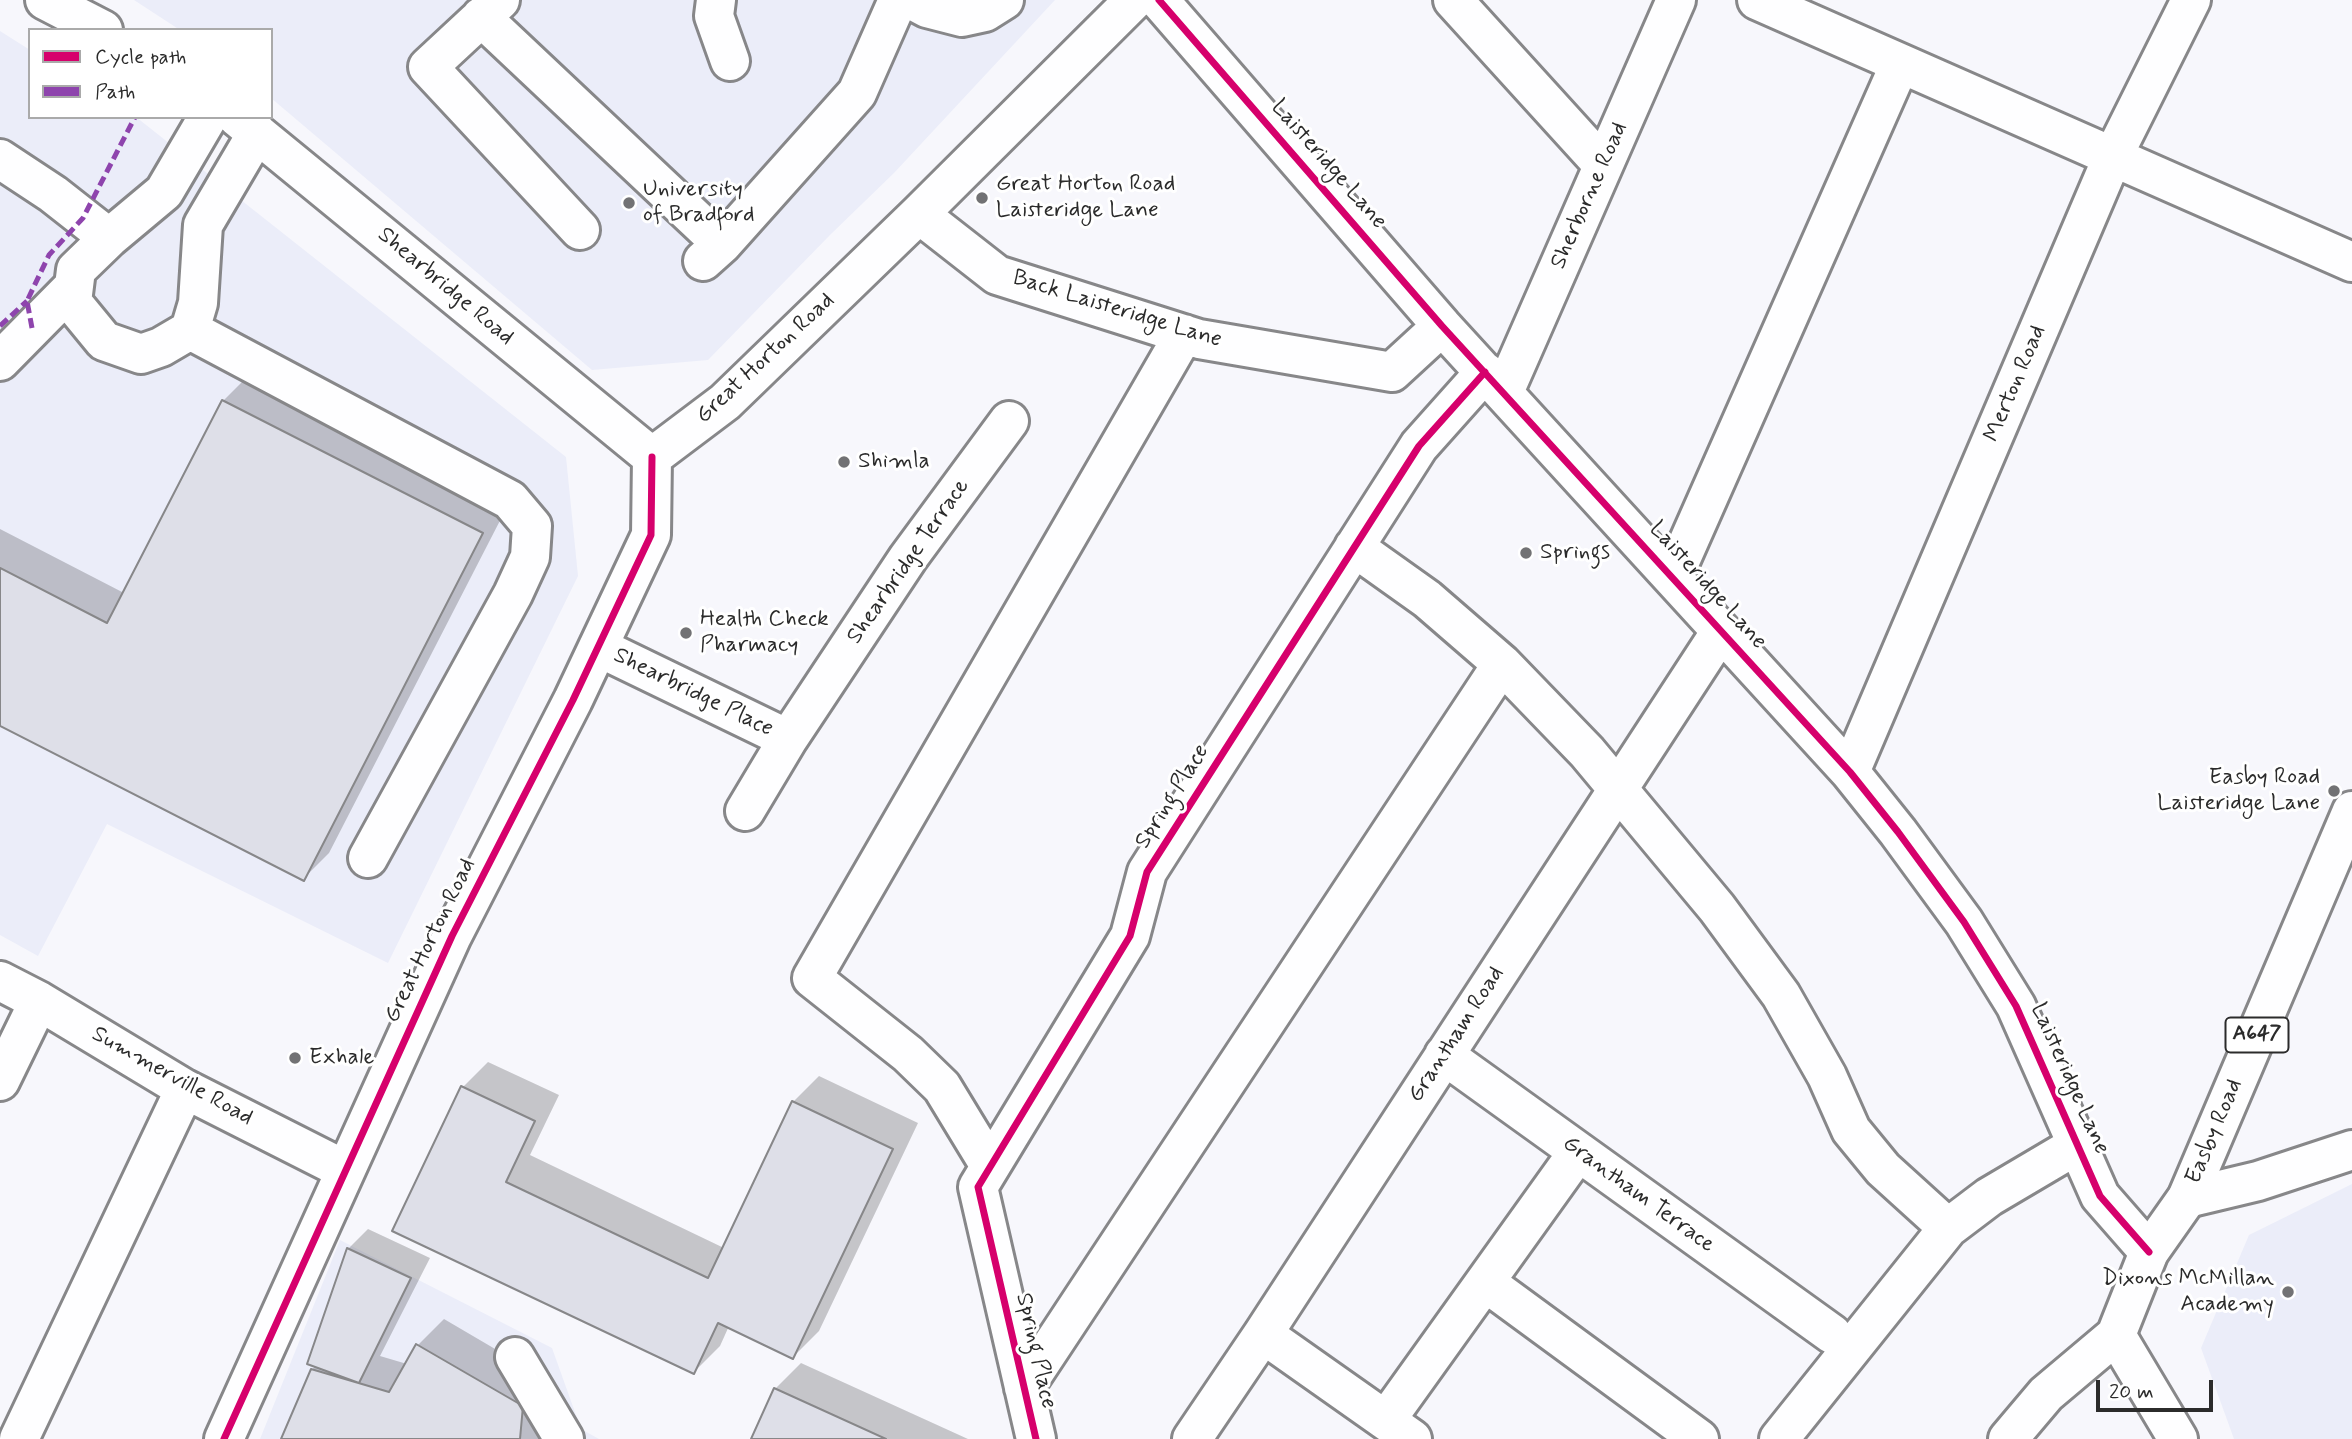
<!DOCTYPE html>
<style>
body{margin:0}
#map{position:relative;width:2352px;height:1439px;overflow:hidden;background:#f7f7fc;font-family:Mynerve,sans-serif}
canvas{display:block}
.legend{position:absolute;left:28px;top:28px;width:245px;height:91px;box-sizing:border-box;background:#fff;border:2px solid #aaa;margin:0;padding:9px 12px;list-style:none;font-size:21px;color:#2b2b2b}
.legend li{display:flex;align-items:center;gap:14px;height:35px}
.legend b{width:35px;border:2px solid #aaa}
.scale{position:absolute;left:2096px;top:1380px;width:117px;height:32px;box-sizing:border-box;border:4px solid #2b2b2b;border-top:0;padding-left:9px;font-size:21px;line-height:24px;white-space:nowrap;color:#2b2b2b;-webkit-text-stroke:5px #fff;paint-order:stroke}
</style>
<div id="map">
<canvas width="2352" height="1439"></canvas>
<ul class="legend">
<li><b style="height:9px;background:#d6006c"></b>Cycle path</li>
<li><b style="height:9px;background:#8e44ad"></b>Path</li>
</ul>
<div class="scale">20 m</div>
</div>
<script>
const ctx = document.querySelector('canvas').getContext('2d');
ctx.lineJoin = 'round';
function paint(path, color) {
  ctx.fillStyle = color;
  ctx.fill(path, 'evenodd');
}
function toPath(rows) {
  const path = new Path2D();
  for (const r of rows) {
    path.moveTo(r[0], r[1]);
    for (let i = 2; i < r.length; i += 2) path.lineTo(r[i], r[i + 1]);
  }
  return path;
}
function stroke(path, color, width, dash) {
  ctx.strokeStyle = color;
  ctx.lineWidth = width;
  ctx.lineCap = dash ? 'butt' : 'round';
  ctx.setLineDash(dash || []);
  ctx.stroke(path);
}
function write(font, color, halo, rows, align = 'center') {
  ctx.font = font + ' Mynerve,sans-serif';
  ctx.lineWidth = 6;
  ctx.setLineDash([]);
  ctx.textBaseline = 'middle';
  ctx.strokeStyle = halo;
  ctx.fillStyle = color;
  for (const [text, x, y, turn = 0] of rows) {
    ctx.save();
    ctx.translate(x, y);
    ctx.rotate((+turn || 0) * Math.PI / 180);
    ctx.textAlign = isNaN(turn) ? turn : align;
    if (halo) ctx.strokeText(text, 0, 0);
    ctx.fillText(text, 0, 0);
    ctx.restore();
  }
}
const built = toPath([
 [134,0,1055,0,894,173,831,234,708,360,592,370,271,98,271,30,180,30],
 [0,31,30,50,30,117,136,117,566,457,578,576,388,963,107,824,38,956,0,935],
 [2352,1184,2352,1439,2234,1439,2201,1348,2249,1235],
 [340,1240,552,1348,581,1429,599,1439,260,1439]
]);
const shadow = toPath([
 [249,375,507,507,329,853,303,879,0,724,0,529,124,593,223,401],
 [488,1062,559,1095,530,1155,724,1248,793,1102,819,1076,918,1123,819,1331,793,1357,729,1326,720,1346,694,1372,395,1230,463,1087],
 [368,1229,430,1258,380,1356,407,1364,418,1345,444,1319,548,1380,576,1439,283,1439,312,1370,316,1365,348,1249],
 [801,1363,968,1439,752,1439,775,1389]
]);
const building = toPath([
 [222,400,483,533,304,881,0,726,0,568,107,623,222,400],
 [461,1086,535,1121,506,1182,708,1278,792,1101,893,1149,793,1359,718,1323,694,1374,392,1231,461,1086],
 [347,1248,411,1278,359,1383,307,1364,347,1248],
 [416,1344,523,1406,520,1439,281,1439,311,1369,389,1392,416,1344],
 [774,1388,886,1439,751,1439,774,1388]
]);
const minor = toPath([
 [45,0,103,30],
 [500,0,428,67,580,230],
 [716,0,714,16,730,61],
 [912,0,927,8,962,17,985,12,1004,0],
 [1159,0,1442,326,1850,772,1898,832,1964,922,2016,1006,2100,1196,2149,1252],
 [1453,0,1603,165],
 [1757,0,2352,262],
 [481,17,722,244],
 [208,117,164,192,109,238,76,270,72,302,104,341,141,354,161,347,190,330,198,303,203,225,257,133],
 [237,117,652,457],
 [0,159,53,194,109,238],
 [919,214,997,275,1199,339,1392,372,1442,326],
 [703,261,722,244,857,93,898,0],
 [190,330,510,500,532,526,530,557,513,594,368,858],
 [0,361,74,286],
 [1504,392,1676,0],
 [652,457,725,402,919,214,1134,0],
 [1354,547,1427,599,1502,664,1587,752,1717,908,1781,995,1827,1076,1851,1130,1883,1169,1948,1228],
 [1673,577,1900,64],
 [598,647,788,739],
 [1850,772,2113,156,2191,0],
 [745,811,788,739,908,558,1009,421],
 [0,981,39,1001,185,1089,345,1170],
 [1444,1055,1832,1334],
 [0,1081,39,1001],
 [990,1166,942,1087,908,1054,812,978,1184,334],
 [2187,1198,2258,1181,2352,1150],
 [1485,1282,1699,1439],
 [1263,1334,1412,1439],
 [2116,1335,2178,1439],
 [515,1357,564,1439],
 [1024,1388,1502,664],
 [1386,1420,1578,1152],
 [19,1439,185,1089],
 [224,1439,452,936,573,700,651,535,652,457],
 [1036,1439,978,1187,1130,936,1147,872,1419,446,1485,372],
 [1192,1439,1263,1334,1721,631],
 [1779,1439,1948,1228,1989,1197,2077,1145]
]);
const major = toPath([
 [2008,1439,2046,1394,2116,1335,2149,1252,2187,1198,2352,811]
]);
const quiet = toPath([
 [0,326,27,301],
 [32,328,27,301,49,255,83,218,135,117]
]);
const cycleway = toPath([
 [1159,0,1442,326,1850,772,1898,832,1964,922,2016,1006,2100,1196,2149,1252],
 [224,1439,452,936,573,700,651,535,652,457],
 [1036,1439,978,1187,1130,936,1147,872,1419,446,1485,372]
]);
const markers = [
 [982,198,7,"#727274"],
 [629,203,7,"#727274"],
 [844,462,7,"#727274"],
 [1526,553,7,"#727274"],
 [686,633,7,"#727274"],
 [2334,791,7,"#727274"],
 [295,1058,7,"#727274"],
 [2288,1292,7,"#727274"]
];
const shields = [
 [2257,1035,63]
];
const shieldNames = [
 ["A647",2257,1035]
];
const streetNames = [
 ["Laisteridge Lane",1328,165,49],
 ["Sherborne Road",1590,196,-66],
 ["Shearbridge Road",445,287,40],
 ["Back Laisteridge Lane",1117,310,17],
 ["Great Horton Road",766,359,-43],
 ["Merton Road",2016,384,-67],
 ["Shearbridge Terrace",909,562,-55],
 ["Laisteridge Lane",1707,586,48],
 ["Shearbridge Place",693,693,26],
 ["Spring Place",1173,797,-58],
 ["Great Horton Road",431,941,-64],
 ["Grantham Road",1457,1035,-57],
 ["Summerville Road",172,1077,29],
 ["Laisteridge Lane",2069,1079,66],
 ["Easby Road",2215,1132,-67],
 ["Grantham Terrace",1638,1195,36],
 ["Spring Place",1035,1351,77]
];
const poiNames = [
 ["Great Horton Road",996,185],
 ["Laisteridge Lane",996,211],
 ["University",643,190],
 ["of Bradford",643,216],
 ["Shimla",858,462],
 ["Springs",1540,553],
 ["Health Check",700,620],
 ["Pharmacy",700,646],
 ["Easby Road",2320,778,"right"],
 ["Laisteridge Lane",2320,804,"right"],
 ["Exhale",309,1058],
 ["Dixons McMillan",2274,1279,"right"],
 ["Academy",2274,1305,"right"]
];
paint(built, '#ebedf9');
paint(shadow, '#0003');
paint(building, '#dedfe8');
stroke(building, '#878789', 2);
stroke(minor, '#878789', 44);
stroke(major, '#878789', 44);
stroke(minor, '#fefeff', 38);
stroke(major, '#fefeff', 38);
stroke(quiet, '#8e44ad', 5, [10, 5]);
stroke(cycleway, '#d6006c', 7);
for (const [x, y, r, color] of markers) {
  const dot = new Path2D();
  dot.arc(x, y, r, 0, 2 * Math.PI);
  ctx.fillStyle = color;
  ctx.fill(dot);
  stroke(dot, '#fff', 2.5);
}
for (const [x, y, w] of shields) {
  const box = new Path2D();
  box.roundRect(x - w / 2, y - 17.5, w, 35, 5);
  ctx.fillStyle = '#fff';
  ctx.fill(box);
  stroke(box, '#2b2b2b', 2);
}
write('bold 21px', '#2b2b2b', null, shieldNames);
write('23px', '#2b2b2b', '#fff', streetNames);
write('23px', '#2b2b2b', '#fff', poiNames, 'left');
</script>
